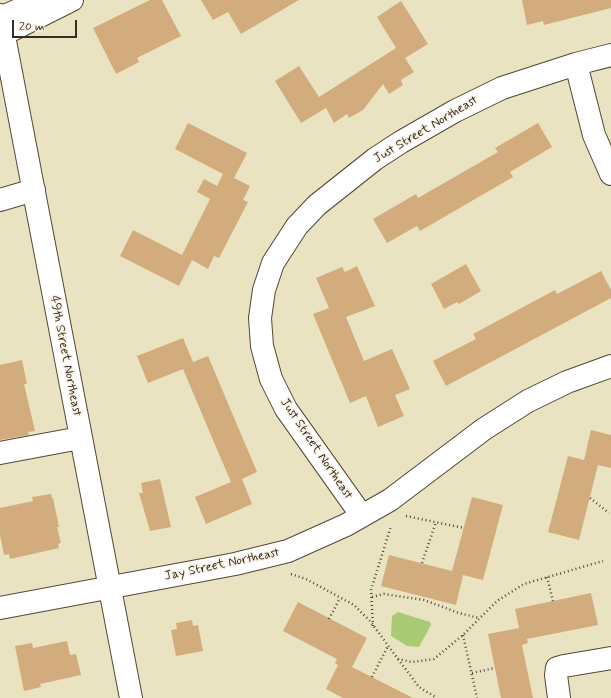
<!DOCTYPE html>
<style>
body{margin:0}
#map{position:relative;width:611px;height:698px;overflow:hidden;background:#eae3c2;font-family:Mynerve,sans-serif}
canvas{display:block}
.scale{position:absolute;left:12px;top:20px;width:65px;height:18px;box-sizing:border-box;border:2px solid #3b2a1e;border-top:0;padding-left:5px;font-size:12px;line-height:14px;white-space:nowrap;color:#3b2a1e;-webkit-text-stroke:3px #f7f3e8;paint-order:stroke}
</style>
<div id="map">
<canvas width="611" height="698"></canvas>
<div class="scale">20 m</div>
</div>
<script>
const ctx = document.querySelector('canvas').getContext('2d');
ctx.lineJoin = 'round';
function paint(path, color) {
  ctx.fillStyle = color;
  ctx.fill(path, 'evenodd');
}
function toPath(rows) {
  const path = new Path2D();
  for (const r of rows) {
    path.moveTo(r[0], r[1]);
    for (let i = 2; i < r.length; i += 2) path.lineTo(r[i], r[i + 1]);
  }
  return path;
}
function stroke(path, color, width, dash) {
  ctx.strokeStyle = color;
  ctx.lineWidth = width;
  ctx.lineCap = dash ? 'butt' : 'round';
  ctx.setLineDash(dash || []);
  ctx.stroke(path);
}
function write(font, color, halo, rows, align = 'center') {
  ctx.font = font + ' Mynerve,sans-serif';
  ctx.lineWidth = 3;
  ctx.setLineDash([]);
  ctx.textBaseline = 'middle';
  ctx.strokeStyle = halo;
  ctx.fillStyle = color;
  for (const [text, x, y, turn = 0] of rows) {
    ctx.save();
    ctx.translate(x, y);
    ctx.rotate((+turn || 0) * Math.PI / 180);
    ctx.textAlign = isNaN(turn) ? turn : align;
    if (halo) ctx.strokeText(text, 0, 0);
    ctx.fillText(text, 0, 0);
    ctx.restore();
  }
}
const green = toPath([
 [398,612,430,622,431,625,419,647,407,646,391,636,392,616]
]);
const building = toPath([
 [150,0,162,0,181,36,137,58,139,62,116,74,93,28],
 [201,0,299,0,241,34,228,12,213,20],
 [522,0,611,0,611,8,544,25,543,21,527,25],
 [401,1,428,44,405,58,414,72,401,80,403,85,389,94,383,84,363,110,349,118,347,114,334,123,326,108,301,123,275,81,299,66,319,97,396,48,377,17],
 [188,123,247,153,234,178,250,186,243,200,248,202,219,258,214,256,208,269,192,260,179,286,120,256,133,230,182,255,210,199,197,192,204,179,217,186,223,174,175,149],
 [538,123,552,147,510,172,513,177,420,231,417,226,387,243,373,219,416,194,418,198,498,152,495,148],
 [466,264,481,291,459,304,457,302,444,309,431,284],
 [357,266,375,306,346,317,364,361,392,349,410,389,395,395,404,416,378,427,366,396,350,403,313,314,329,308,316,278,342,267,345,272],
 [601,271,611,290,611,298,446,386,433,361,476,339,473,334,555,290,557,294],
 [183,338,193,362,208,356,257,472,242,479,252,504,206,524,195,497,231,482,213,440,183,369,148,383,137,356],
 [22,360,27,384,24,384,35,431,28,432,29,435,0,440,0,365],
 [591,430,611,435,611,468,598,465,579,540,548,532,568,456,584,460],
 [160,479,171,527,150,531,139,493,143,493,141,483],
 [51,494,52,498,53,498,59,527,57,527,61,543,58,544,59,548,10,559,9,554,4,555,0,535,0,508,33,501,32,497],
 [472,497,503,505,483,580,463,575,456,605,381,586,389,555,452,571],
 [591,593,598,625,527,639,528,643,522,645,533,698,501,698,488,634,519,628,515,609],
 [298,602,367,638,352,667,413,698,343,698,326,689,338,665,335,663,337,659,283,631],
 [192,620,193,626,198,625,203,651,176,656,171,630,177,629,176,623],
 [67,641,70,655,76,654,81,675,40,684,41,687,24,691,15,646,32,643,33,648]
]);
const path = toPath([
 [590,498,609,513],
 [406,516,464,528],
 [422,563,436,522],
 [291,574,306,579,354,605,370,621,398,659,412,662,434,659,463,635,497,601,524,584,603,561],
 [547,577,553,601],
 [372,597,384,594,424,600,459,613,479,618],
 [329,619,340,598],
 [373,626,371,590,391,526],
 [463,635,477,698],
 [398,659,419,687,437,698],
 [472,673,495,668],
 [372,677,388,646]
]);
const minor = toPath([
 [0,15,131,698],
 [576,64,594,135,611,174],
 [0,200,34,190],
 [0,453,80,438],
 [362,516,286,409,271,379,262,346,260,318,264,290,273,263,297,226,317,205,375,159,401,142,455,111,502,88,576,64,611,55],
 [0,608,235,564,288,551,346,525,390,500,484,429,528,401,567,382,611,366],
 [559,698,556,675,557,668,564,666,611,658]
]);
const major = toPath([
 [0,18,41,0],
 [0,36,72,0]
]);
const streetNames = [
 ["Just Street Northeast",426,130,-31],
 ["49th Street Northeast",65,356,79],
 ["Just Street Northeast",316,449,56],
 ["Jay Street Northeast",222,565,-12]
];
paint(green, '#aacb73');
paint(building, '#d2ac7c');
stroke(minor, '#554637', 24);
stroke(major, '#554637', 24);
stroke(path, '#554637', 2.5, [1, 3]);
stroke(minor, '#fff', 22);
stroke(major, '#fff', 22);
write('13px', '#3b2a1e', '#f7f3e8', streetNames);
</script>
